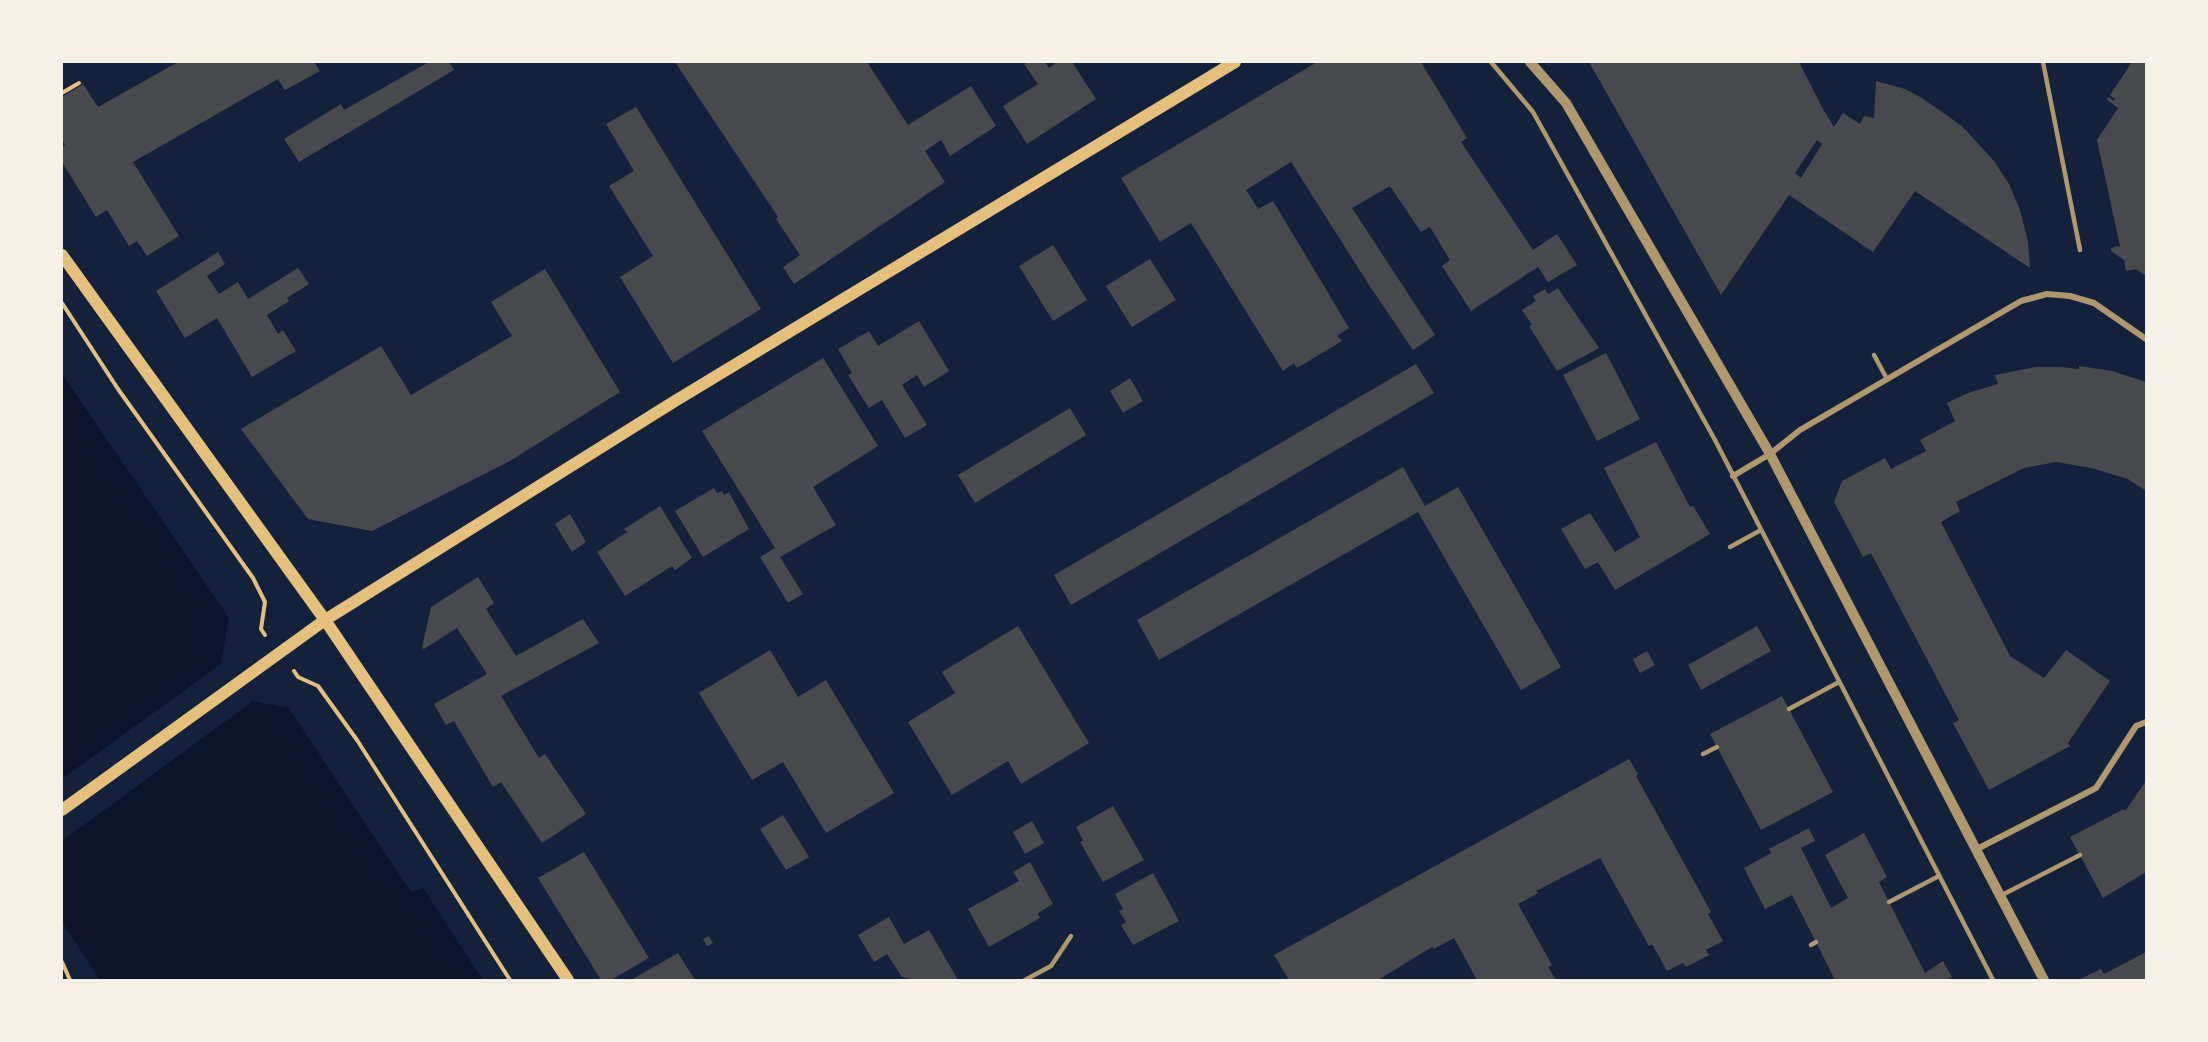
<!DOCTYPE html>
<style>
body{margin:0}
#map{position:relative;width:2208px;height:1042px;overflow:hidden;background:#14213d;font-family:"Open Sans",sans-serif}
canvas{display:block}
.frame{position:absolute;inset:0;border:63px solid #f6f1e7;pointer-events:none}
</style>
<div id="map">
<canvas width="2208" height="1042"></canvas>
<div class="frame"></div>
</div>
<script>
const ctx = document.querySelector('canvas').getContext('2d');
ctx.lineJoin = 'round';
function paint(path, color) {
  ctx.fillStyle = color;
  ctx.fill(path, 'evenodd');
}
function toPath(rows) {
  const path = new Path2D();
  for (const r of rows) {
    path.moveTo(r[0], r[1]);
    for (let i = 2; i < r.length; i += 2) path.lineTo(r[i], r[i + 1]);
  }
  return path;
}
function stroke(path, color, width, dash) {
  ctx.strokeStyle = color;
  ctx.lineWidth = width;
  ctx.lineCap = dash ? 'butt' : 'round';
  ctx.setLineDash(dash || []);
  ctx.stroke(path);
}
const water = toPath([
 [62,374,223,609,411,892,423,888,483,980,100,980,62,922]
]);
const pier = toPath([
 [229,617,289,708,253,701,62,841,62,779,221,664]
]);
const building = toPath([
 [178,62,314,62,320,71,285,90,278,79,133,162,179,236,147,256,137,241,129,246,107,210,96,217,62,162,62,147,65,145,62,139,62,97,83,84,98,107],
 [429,62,449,62,454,70,299,162,284,139,341,104,344,110],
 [675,62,867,62,908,125,971,86,996,126,950,156,941,140,925,151,945,182,794,284,783,267,800,255,776,219,778,217],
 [1028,62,1045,62,1049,68,1057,62,1072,62,1096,99,1027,144,1003,106,1038,84,1024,64],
 [1317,62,1421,62,1467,138,1461,142,1533,250,1557,234,1577,265,1548,282,1538,267,1471,311,1442,266,1450,260,1430,227,1421,232,1390,186,1352,208,1435,335,1413,350,1371,288,1291,162,1246,190,1258,209,1273,201,1349,328,1337,336,1342,341,1297,368,1294,363,1283,371,1191,223,1160,242,1121,178],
 [1589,62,1799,62,1823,109,1834,127,1843,113,1860,124,1864,116,1874,118,1876,81,1905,89,1922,98,1962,126,1994,161,2009,184,2020,210,2028,241,2030,268,1915,191,1873,252,1789,195,1721,295],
 [1817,140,1822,144,1801,178,1795,173],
 [2132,62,2146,62,2146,276,2136,269,2126,271,2124,260,2111,251,2111,248,2120,246,2097,140,2118,108,2107,100,2108,97,2114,101,2115,99,2110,95],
 [636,107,761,309,673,363,620,277,653,256,609,186,634,171,606,124],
 [1053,245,1087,300,1053,321,1019,266],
 [218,252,225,264,207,276,219,294,238,282,248,299,298,268,309,284,287,298,289,301,267,315,278,334,283,330,296,351,252,377,217,318,185,338,156,291],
 [1150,259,1176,300,1132,327,1106,286],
 [545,269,620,392,510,461,372,531,308,519,241,429,381,346,411,395,512,336,491,302],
 [1558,288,1599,348,1557,371,1529,326,1532,325,1522,310,1536,301,1533,296,1545,289,1548,294],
 [919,321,949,371,924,387,917,375,902,385,927,425,905,438,882,400,869,408,848,375,852,373,838,349,869,331,878,346],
 [1606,353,1640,419,1597,441,1563,375],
 [823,358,878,446,813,487,836,525,780,557,803,594,788,603,760,557,775,548,702,431],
 [1416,364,1434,393,1071,605,1054,575],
 [2079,366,2112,371,2146,382,2146,491,2128,479,2091,468,2056,462,2024,468,1956,502,1960,511,1941,522,2010,656,2044,678,2066,650,2110,681,2068,743,2070,746,1989,790,1953,723,1959,720,1871,553,1863,557,1834,502,1842,481,1885,458,1891,469,1926,451,1920,440,1955,421,1947,403,1968,393,1998,384,1995,375,2035,367,2061,367,2079,369],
 [1130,378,1143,401,1123,413,1110,391],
 [1070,408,1086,435,975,503,958,475],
 [1656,442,1690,507,1693,506,1710,534,1615,590,1598,562,1585,569,1561,529,1590,513,1615,552,1640,537,1604,468],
 [1403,467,1425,506,1458,487,1561,667,1521,690,1418,512,1159,660,1137,620],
 [714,488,717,493,722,491,724,495,729,492,749,529,703,557,675,511],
 [660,506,692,558,675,570,672,566,625,596,597,552,627,532,624,529],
 [570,514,586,542,572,552,555,524],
 [478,577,494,603,486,609,516,656,583,619,599,643,501,696,539,758,545,754,586,814,542,843,501,782,493,787,454,721,446,725,434,704,487,674,457,628,424,649,422,648,431,607],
 [1018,626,1089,743,1021,784,1008,761,952,795,908,722,955,693,942,672],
 [1757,626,1771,651,1701,690,1688,665],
 [770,650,798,697,826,680,894,793,826,833,783,762,752,780,699,693],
 [1647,651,1655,665,1640,673,1633,659],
 [1782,696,1833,792,1761,830,1710,734],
 [1629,759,1638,774,1636,776,1711,912,1708,914,1723,941,1706,950,1709,955,1686,967,1683,963,1667,971,1652,944,1649,946,1600,858,1536,891,1538,893,1518,904,1552,965,1548,967,1556,980,1477,980,1454,938,1434,949,1432,947,1378,980,1289,980,1274,955],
 [2146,781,2146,872,2103,898,2070,837,2124,809,2125,811],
 [1113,806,1144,860,1103,882,1080,842,1083,840,1076,827],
 [783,815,809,857,786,870,760,829],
 [1032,821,1044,843,1025,854,1013,832],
 [1809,828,1815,841,1801,848,1831,908,1848,898,1825,855,1864,833,1887,877,1879,882,1925,973,1943,961,1952,977,1946,980,1835,980,1792,895,1765,909,1744,868,1771,853,1769,849],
 [584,852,649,958,611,980,601,980,538,878],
 [1030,862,1053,904,1038,913,1040,918,989,947,968,909,1019,881,1013,872],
 [1153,873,1179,921,1133,945,1121,925,1126,922,1119,911,1123,909,1115,894],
 [889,917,904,944,929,930,958,980,915,980,902,977,887,954,874,962,858,935],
 [709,936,713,943,707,946,703,939],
 [2146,952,2146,980,2078,980,2101,969,2104,974],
 [678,953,695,980,631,980]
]);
const path = toPath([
 [62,93,79,83],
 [62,303,118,389,253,578,265,602,261,629,265,635],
 [294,671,298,677,318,686,357,740,510,980],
 [62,962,70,980]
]);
const service = toPath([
 [1491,62,1533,112,1715,440,1993,980],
 [2043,62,2080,250],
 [1874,355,1887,379],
 [1730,547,1761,530],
 [1789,709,1839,682],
 [1703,754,1717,747],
 [2000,896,2080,855],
 [1889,902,1939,876],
 [1811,945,1816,942],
 [1025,980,1051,966,1071,936]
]);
const minor = toPath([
 [1733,476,1770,454,1800,430,2021,301,2047,294,2070,296,2094,303,2146,339],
 [1977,849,2096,788,2136,726,2146,722]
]);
const tertiary = toPath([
 [1530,62,1566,103,1770,454,2044,980]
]);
const secondary = toPath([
 [62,255,325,620,568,980],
 [62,810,325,620,675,401,1235,62]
]);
paint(water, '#0b132b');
paint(pier, '#14213d');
paint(building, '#48494c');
stroke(path, '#e5c07b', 4);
stroke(service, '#b1986c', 4.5);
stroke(minor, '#b1986c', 6);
stroke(tertiary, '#b1986c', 10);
stroke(secondary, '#e5c07b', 12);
</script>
